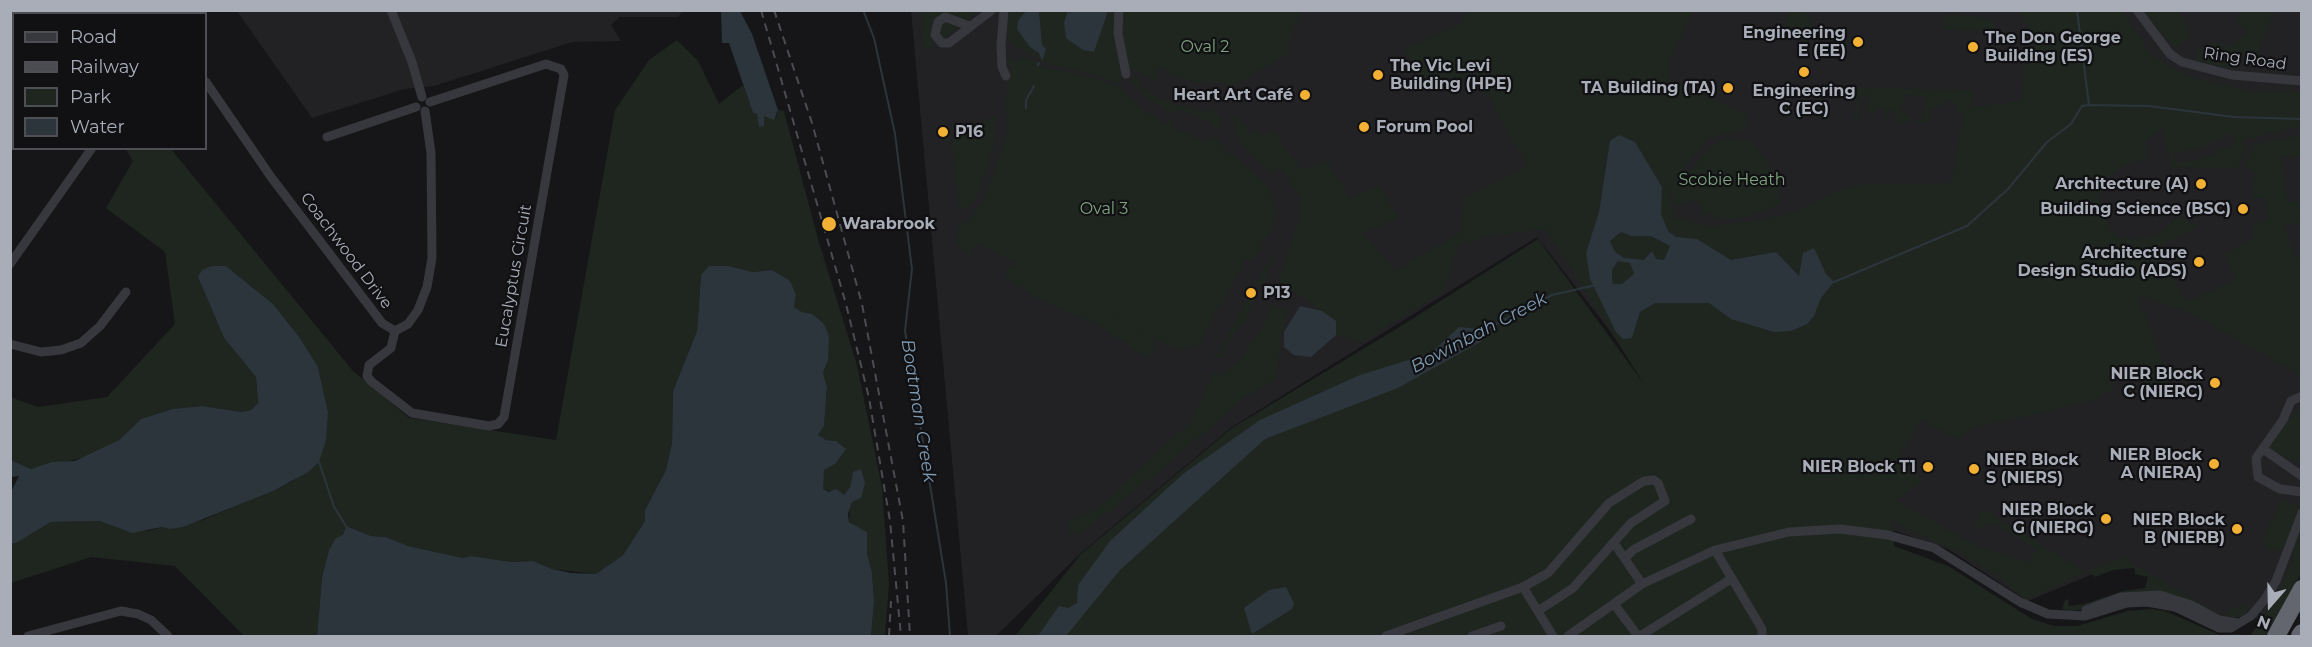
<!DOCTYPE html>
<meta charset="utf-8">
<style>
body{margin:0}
#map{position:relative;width:2312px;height:647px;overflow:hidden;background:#161618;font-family:Montserrat,sans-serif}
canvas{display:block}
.frame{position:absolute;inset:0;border:12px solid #a8adb8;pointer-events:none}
.legend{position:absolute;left:12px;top:12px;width:195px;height:138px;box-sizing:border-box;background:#111113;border:2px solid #4d4f55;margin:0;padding:8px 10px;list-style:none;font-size:18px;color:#a8adb8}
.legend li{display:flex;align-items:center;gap:12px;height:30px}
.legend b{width:30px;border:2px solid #4d4f55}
.north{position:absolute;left:2240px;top:575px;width:60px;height:60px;-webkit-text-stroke:4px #111113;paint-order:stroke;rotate:200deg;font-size:16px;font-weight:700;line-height:24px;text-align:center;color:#a8adb8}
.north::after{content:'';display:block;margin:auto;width:21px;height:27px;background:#a8adb8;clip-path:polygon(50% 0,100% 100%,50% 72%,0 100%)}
</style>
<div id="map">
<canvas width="2312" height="647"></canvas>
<div class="frame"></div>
<ul class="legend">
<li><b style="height:8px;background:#37383d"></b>Road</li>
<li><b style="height:8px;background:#4a4c52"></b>Railway</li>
<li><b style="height:16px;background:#1e261f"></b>Park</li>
<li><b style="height:16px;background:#2c353c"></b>Water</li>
</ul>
<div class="north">N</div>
</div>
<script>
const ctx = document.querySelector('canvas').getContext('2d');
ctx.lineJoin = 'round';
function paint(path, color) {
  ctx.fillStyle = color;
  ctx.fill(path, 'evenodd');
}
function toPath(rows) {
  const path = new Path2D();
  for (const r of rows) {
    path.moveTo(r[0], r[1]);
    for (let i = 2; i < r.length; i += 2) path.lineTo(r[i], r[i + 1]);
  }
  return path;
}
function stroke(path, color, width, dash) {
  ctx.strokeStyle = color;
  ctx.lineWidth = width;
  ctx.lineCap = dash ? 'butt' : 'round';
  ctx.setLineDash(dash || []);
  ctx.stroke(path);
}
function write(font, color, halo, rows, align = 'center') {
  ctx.font = font + ' Montserrat,sans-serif';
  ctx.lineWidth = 4.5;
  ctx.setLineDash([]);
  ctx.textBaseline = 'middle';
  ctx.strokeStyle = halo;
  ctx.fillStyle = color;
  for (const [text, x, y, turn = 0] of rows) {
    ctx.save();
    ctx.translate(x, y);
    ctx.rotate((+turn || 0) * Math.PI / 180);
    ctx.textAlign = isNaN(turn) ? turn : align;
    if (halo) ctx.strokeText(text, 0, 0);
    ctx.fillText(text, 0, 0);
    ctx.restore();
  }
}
const built = toPath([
 [911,10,2301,11,2301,559,2261,620,2248,614,2225,619,2130,564,2093,574,2028,601,1948,549,1893,530,1892,504,1649,381,1537,237,1232,427,1081,553,996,636,968,636],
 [237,11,683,11,678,17,620,17,611,25,621,41,572,42,434,86,404,89,312,118]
]);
const green = toPath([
 [921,11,979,11,928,50,922,46],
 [1010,11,1026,11,1021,17,1030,47,1039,53,1040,60,1008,40,1006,32],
 [1039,11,1303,11,1291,36,1288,47,1289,53,1230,88,1224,82,1207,83,1183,80,1160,68,1155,72,1160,75,1157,81,1138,71,1124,71,1119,85,1093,74,1053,66,1042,61],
 [1466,11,1693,11,1669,61,1671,80,1745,114,1748,129,1708,138,1684,168,1670,181,1695,166,1707,150,1720,141,1735,137,1752,142,1766,159,1778,185,1780,203,1769,209,1736,219,1719,219,1704,213,1694,200,1676,206,1667,184,1675,218,1710,226,1753,221,1792,213,1851,185,1951,183,1964,113,1958,112,1953,100,1928,110,1932,118,1928,122,1916,123,1917,118,1924,119,1927,97,1904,95,1902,113,1910,115,1910,121,1901,123,1895,121,1896,112,1888,110,1887,120,1884,119,1885,109,1880,108,1879,112,1867,111,1869,96,1860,95,1858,124,1854,124,1857,88,1975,90,1971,107,2022,101,2024,68,2035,56,2035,40,2020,11,2123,11,2150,52,2167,66,2189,77,2249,91,2301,92,2301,126,2242,140,2246,147,2238,168,2172,167,2162,130,2146,140,2148,159,2126,165,2104,179,2099,200,2111,229,2119,237,2135,239,2158,235,2179,216,2199,226,2162,246,2160,252,2186,302,2237,279,2224,255,2253,240,2253,225,2268,218,2265,198,2252,198,2255,171,2244,169,2254,144,2301,135,2301,157,2281,158,2287,202,2301,202,2301,223,2285,225,2295,256,2301,257,2301,376,2194,315,2137,295,2169,377,2157,394,2139,378,2123,368,2111,391,2094,401,1976,427,1956,439,1920,420,1879,496,1897,463,1917,474,1923,482,1895,500,1982,548,2018,558,2026,563,2037,550,1994,523,1972,532,1982,509,2086,572,2026,600,1996,575,1957,551,1901,527,1893,519,1894,546,1948,566,2032,619,2054,626,2077,626,2128,611,2152,609,2165,611,2220,635,2240,634,2239,636,1015,636,1081,554,1232,428,1401,326,1538,239,1644,384,1546,229,1488,236,1458,245,1445,290,1361,343,1336,335,1336,321,1279,281,1300,213,1300,199,1281,167,1269,173,1238,138,1234,125,1236,114,1251,134,1258,130,1262,136,1273,130,1301,170,1327,161,1350,199,1379,185,1399,218,1363,233,1394,271,1461,232,1464,198,1527,166,1475,73,1428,91,1404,48,1462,23],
 [2231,133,2235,143,2204,158,2176,163,2173,153,2199,149],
 [1635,143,1662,187,1661,214,1668,231,1677,237,1697,239,1731,260,1776,252,1800,276,1823,263,1826,274,1834,282,1821,298,1814,316,1774,332,1731,319,1709,303,1654,303,1640,312,1632,338,1616,332,1590,279,1586,253,1599,212,1606,158],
 [1791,11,1803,11,1809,17,1813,27,1808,43,1780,31],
 [2144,11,2179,11,2192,37,2174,48],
 [2238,11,2275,11,2256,55,2234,55,2232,69,2195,61,2197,50,2207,44,2220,43,2229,46,2248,33,2235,18,2241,14],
 [1949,14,1991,18,1997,31,1944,30,1945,17],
 [677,40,698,61,719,104,743,85,753,113,776,118,778,110,784,111,818,239,857,365,882,487,889,584,885,636,871,636,874,602,872,572,867,554,867,532,849,522,853,472,850,487,844,496,823,489,822,478,824,470,835,464,836,441,826,440,818,435,824,425,827,387,823,373,828,360,802,312,794,307,796,295,772,270,753,272,729,266,701,275,697,331,673,391,672,443,666,470,645,510,645,521,623,555,596,574,552,569,533,561,512,562,471,556,463,558,408,546,386,537,371,536,346,526,343,536,329,550,322,577,317,636,244,636,175,566,91,557,11,583,11,544,16,543,51,522,100,521,148,531,162,527,170,529,203,520,293,481,328,412,318,367,300,338,273,304,226,266,212,266,198,277,224,338,256,377,258,403,251,410,242,412,202,406,172,409,141,419,119,440,87,457,31,469,11,460,10,397,38,407,107,397,175,324,165,252,106,208,133,161,126,149,171,149,353,371,409,418,556,440,615,110,649,60],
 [1024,55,1048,68,1093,77,1121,88,1144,110,1164,124,1169,120,1174,122,1172,127,1207,142,1209,137,1216,139,1226,151,1260,177,1269,189,1276,212,1273,227,1252,262,1246,259,1198,346,1181,349,1169,346,1099,308,1153,338,1156,348,1147,358,1098,325,1041,300,1006,278,1009,266,1018,264,979,243,973,247,970,257,956,243,959,225,968,221,982,204,1001,152,1007,131,1006,100,1011,68,1008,59,1018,60],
 [1133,78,1141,79,1140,88,1169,102,1206,112,1207,108,1215,111,1221,117,1222,125,1212,130,1214,124,1179,109,1177,115,1164,109,1139,91,1131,81],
 [996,115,994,145,978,194,968,208,959,207,951,138],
 [1621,232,1631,236,1651,236,1670,246,1664,260,1656,259,1648,253,1644,260,1624,258,1615,252,1610,241],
 [1266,254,1272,258,1264,287,1257,285,1248,315,1223,350,1226,353,1222,358,1214,358,1210,353,1216,356,1270,259,1264,255],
 [1618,261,1630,263,1634,274,1622,284,1613,284,1612,279,1612,270],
 [1271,305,1287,311,1281,337,1277,378,1245,397,1161,470,1081,533,1069,534,1068,522,1097,508,1192,421,1213,373,1222,374,1239,360,1263,328],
 [2301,405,2301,465,2267,447],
 [2282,499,2301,509,2301,574,2265,636,2250,636,2276,597,2295,555,2284,550,2266,551,2263,537],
 [2122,557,2224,617,2231,605,2238,609,2242,603,2248,608,2248,613,2241,617,2225,619,2171,595,2072,611,2062,609,2065,600,2068,599,2069,606,2084,604,2123,591,2145,588,2148,577,2135,574,2134,568,2113,570,2095,577,2088,571]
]);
const water = toPath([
 [721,11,740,11,752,34,778,110,774,120,764,116,764,126,759,127,757,114,753,113,729,43,722,43],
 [1026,11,1039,11,1042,45,1046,49,1042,61,1039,53,1030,47,1017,29,1018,21],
 [1068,11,1108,11,1094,52,1083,50,1066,38,1064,23],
 [1619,135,1635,142,1662,187,1661,214,1668,231,1676,237,1697,239,1731,260,1776,252,1799,276,1803,253,1814,248,1826,274,1834,282,1821,298,1814,316,1807,324,1791,331,1774,332,1731,319,1709,303,1655,303,1640,312,1632,338,1623,339,1616,332,1590,279,1586,253,1599,212,1610,141],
 [1621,232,1631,236,1651,236,1670,246,1664,260,1656,259,1652,251,1644,260,1624,258,1615,252,1610,241],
 [1618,261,1630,263,1634,274,1622,284,1613,284,1612,279,1612,270],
 [212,266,226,266,273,304,300,338,318,367,328,412,326,440,319,462,308,472,273,491,183,527,170,529,162,527,132,533,100,521,51,522,16,543,11,544,11,492,19,476,11,477,11,460,31,469,52,462,75,461,119,440,141,419,172,409,202,406,242,412,251,410,258,403,256,377,224,338,198,277,202,270],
 [709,266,729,266,753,272,772,270,790,281,796,295,794,307,802,312,812,314,824,324,829,336,828,360,823,373,827,387,824,426,818,435,826,440,836,441,846,449,835,464,824,470,823,489,829,492,836,489,844,495,850,487,853,472,861,469,865,483,861,498,852,502,848,514,849,522,867,532,867,554,872,572,874,602,871,636,317,636,322,577,329,550,336,538,343,535,346,526,371,536,386,537,408,546,463,558,471,556,512,562,533,561,552,569,571,573,596,574,623,555,645,521,645,510,666,470,672,443,673,391,697,331,701,275],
 [1300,306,1322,311,1336,321,1336,335,1311,357,1294,355,1284,347,1284,332],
 [1459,327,1479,329,1482,341,1398,388,1265,439,1120,570,1066,636,1038,636,1059,606,1068,608,1077,603,1078,585,1111,540,1183,474,1260,420,1360,375,1431,353],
 [1286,587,1294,603,1292,609,1252,634,1244,608,1269,590]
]);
const stream = toPath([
 [863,10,874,38,895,134,912,269,905,331,946,583,950,636],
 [1038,65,1039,63],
 [2089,105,2149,106,2234,117,2302,119],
 [1026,108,1026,100,1034,86],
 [1834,282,1967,226,2008,189,2047,142,2071,124,2082,106,2089,105,2077,10],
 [1477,334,1552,295,1596,285],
 [319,462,334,507,346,526]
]);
const street = toPath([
 [391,10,412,62,422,97],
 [1004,10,1001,45,1002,67,1006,76],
 [1119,10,1118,33,1126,74],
 [2137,10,2170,54,2182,62,2232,75,2302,81],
 [969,26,945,17,938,22,935,35,942,43,949,43,992,10],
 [206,82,271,177,329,253,382,323,395,331,408,324,418,310,427,287,432,258,431,153,425,111],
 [327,137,416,107],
 [10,264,92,148],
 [395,331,391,348,369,365,367,376,372,382,412,413,489,426,498,424,504,417,564,75,561,69,546,64,430,102],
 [10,344,41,352,61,350,81,343,100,326,126,292],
 [2302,396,2291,401,2283,420,2256,458,2258,477,2280,489,2302,492],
 [2263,449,2302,476],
 [1614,543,1642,584],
 [1715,550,1762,629,1762,636],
 [1626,557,1633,550,1691,519],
 [1523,587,1553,636],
 [1614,604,1638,636],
 [2086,610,2121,597,2160,595,2191,605,2219,620,2238,623],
 [28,636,121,611,138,614,151,620,168,636],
 [1386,636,1523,587,1548,573,1609,503,1644,481,1654,480,1658,483,1665,501,1631,523,1573,588,1538,611],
 [1472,636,1501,626],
 [1568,636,1642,584,1715,550,1789,532,1840,529,1888,535,1934,548,2020,602,2048,614,2085,616,2127,603,2147,602,2175,607,2219,628,2231,628,2251,616,2265,599,2276,581,2302,513],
 [1640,636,1731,579]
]);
const highway = toPath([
 [2276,636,2302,589],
 [2300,636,2302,633]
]);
const rail = toPath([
 [761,10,846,304,869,398,890,521,901,636],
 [774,10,812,123,862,304,903,521,910,636],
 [889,636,891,601]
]);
const markers = [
 [1858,42,6,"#f2b134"],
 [1973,47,6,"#f2b134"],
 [1804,72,6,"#f2b134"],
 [1378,75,6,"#f2b134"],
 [1728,88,6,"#f2b134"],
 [1305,95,6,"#f2b134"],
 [1364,127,6,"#f2b134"],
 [943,132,6,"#f2b134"],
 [2201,184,6,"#f2b134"],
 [2243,209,6,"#f2b134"],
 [829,224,8,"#f2b134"],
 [2199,262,6,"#f2b134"],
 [1251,293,6,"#f2b134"],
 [2215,383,6,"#f2b134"],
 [2214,464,6,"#f2b134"],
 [1928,467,6,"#f2b134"],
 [1974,469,6,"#f2b134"],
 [2106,519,6,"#f2b134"],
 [2237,529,6,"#f2b134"]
];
const poiNames = [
 ["Engineering",1846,33],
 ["E (EE)",1846,51],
 ["The Don George",1985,38,"left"],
 ["Building (ES)",1985,56,"left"],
 ["The Vic Levi",1390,66,"left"],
 ["Building (HPE)",1390,84,"left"],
 ["TA Building (TA)",1716,88],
 ["Engineering",1804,91,"center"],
 ["C (EC)",1804,109,"center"],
 ["Heart Art Café",1293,95],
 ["Forum Pool",1376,127,"left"],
 ["P16",955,132,"left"],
 ["Architecture (A)",2189,184],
 ["Building Science (BSC)",2231,209],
 ["Warabrook",842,224,"left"],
 ["Architecture",2187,253],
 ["Design Studio (ADS)",2187,271],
 ["P13",1263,293,"left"],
 ["NIER Block",2203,374],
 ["C (NIERC)",2203,392],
 ["NIER Block",2202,455],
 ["A (NIERA)",2202,473],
 ["NIER Block",1986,460,"left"],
 ["S (NIERS)",1986,478,"left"],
 ["NIER Block T1",1916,467],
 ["NIER Block",2094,510],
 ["G (NIERG)",2094,528],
 ["NIER Block",2225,520],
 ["B (NIERB)",2225,538]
];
const parkNames = [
 ["Oval 2",1205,47],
 ["Scobie Heath",1732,180],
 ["Oval 3",1104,209]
];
const streetNames = [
 ["Ring Road",2245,59,8],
 ["Coachwood Drive",346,251,53],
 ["Eucalyptus Circuit",514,276,-80]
];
const waterNames = [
 ["Bowinbah Creek",1479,333,-28],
 ["Boatman Creek",918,411,81]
];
paint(built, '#222225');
paint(green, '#1e261f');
paint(water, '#2c353c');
stroke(stream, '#2c353c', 2);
stroke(street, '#37383d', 9);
stroke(highway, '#63666e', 18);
stroke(rail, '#4a4c52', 2, [8, 6]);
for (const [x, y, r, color] of markers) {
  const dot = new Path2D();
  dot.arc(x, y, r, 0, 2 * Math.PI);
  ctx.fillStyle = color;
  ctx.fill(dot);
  stroke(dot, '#111113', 2);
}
write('bold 16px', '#a8adb8', '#111113', poiNames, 'right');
write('16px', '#7fa381', '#111113', parkNames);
write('16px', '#a8adb8', '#111113', streetNames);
write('italic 18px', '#7f9bb3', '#111113', waterNames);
</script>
